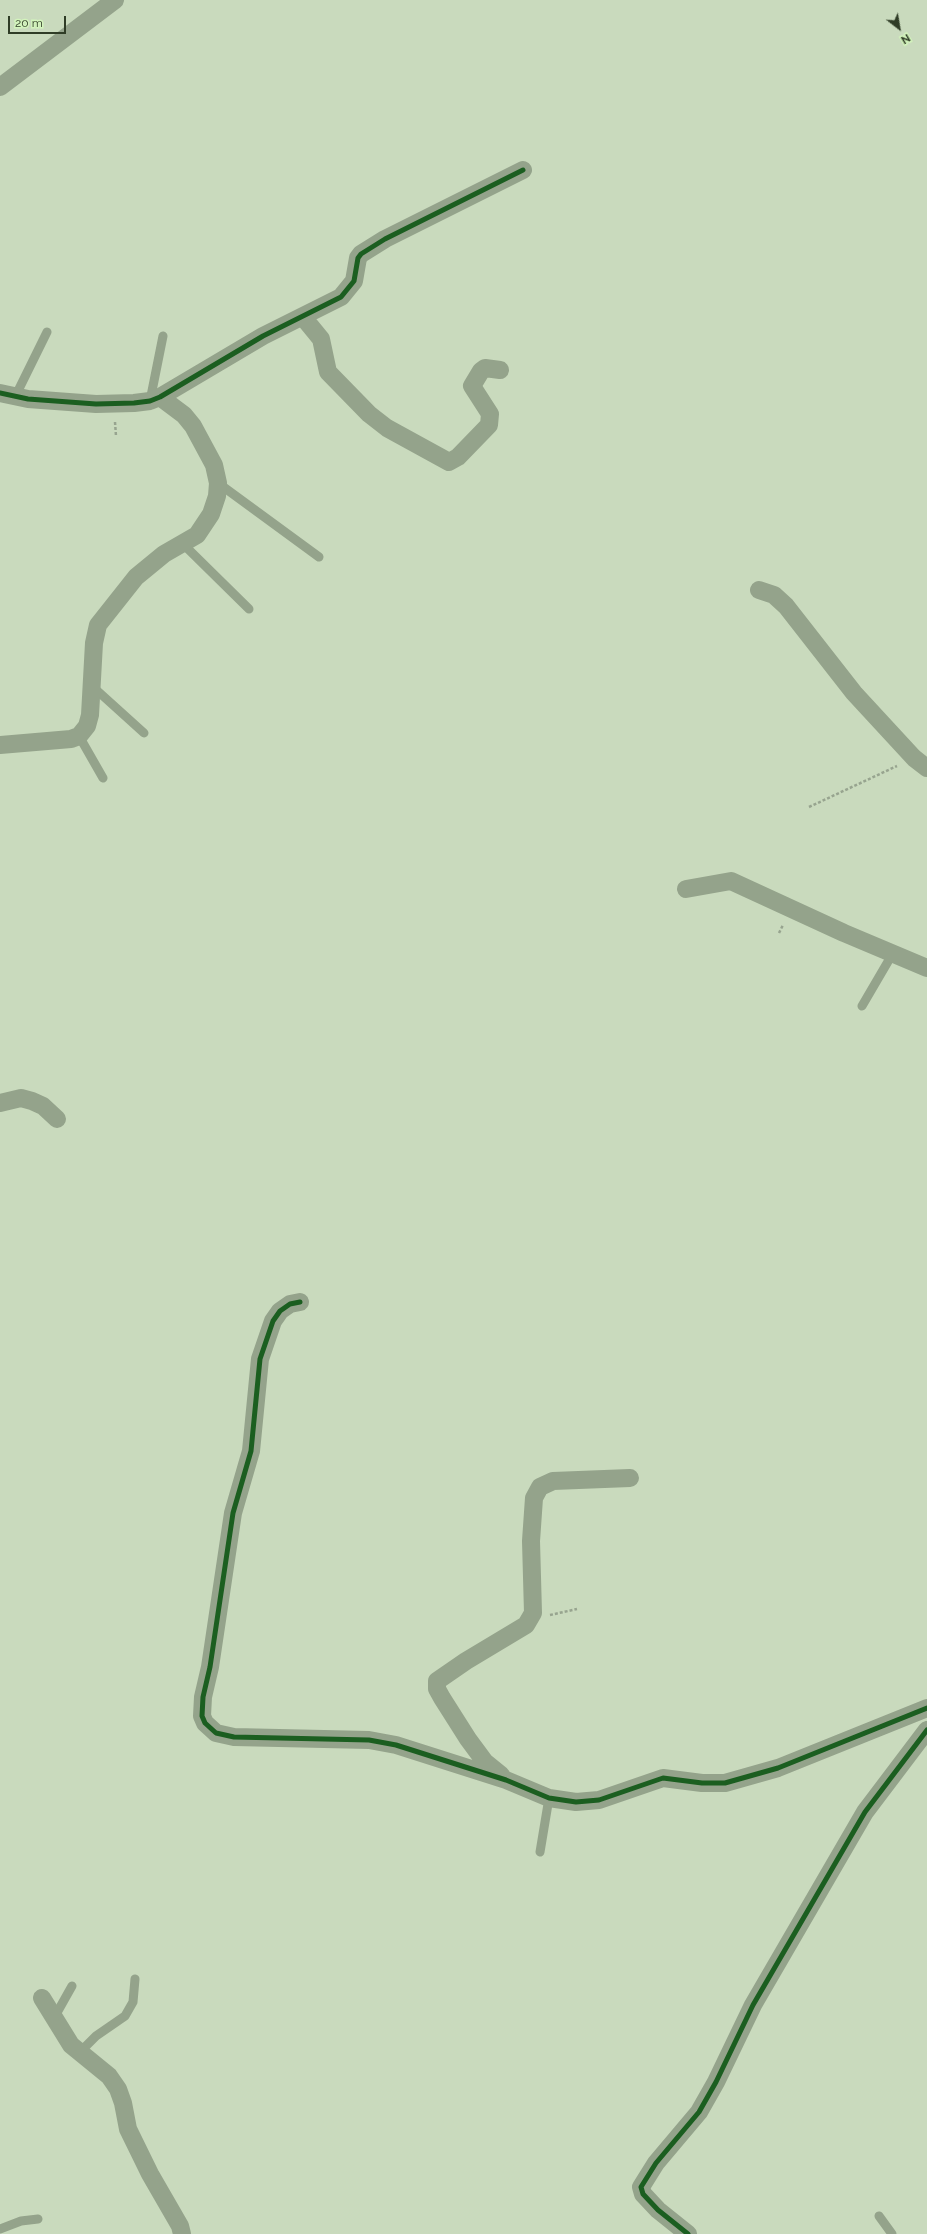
<!DOCTYPE html>
<style>
body{margin:0}
#map{position:relative;width:927px;height:2234px;overflow:hidden;background:#c9dabd;font-family:Raleway,sans-serif}
canvas{display:block}
.north{position:absolute;left:879px;top:8px;width:40px;height:40px;-webkit-text-stroke:3px #d3f4bc;paint-order:stroke;rotate:149deg;font-size:11px;font-weight:700;line-height:16px;text-align:center;color:#2f3c26}
.north::after{content:'';display:block;margin:auto;width:14px;height:18px;background:#2f3c26;clip-path:polygon(50% 0,100% 100%,50% 72%,0 100%)}
.scale{position:absolute;left:8px;top:16px;width:58px;height:18px;box-sizing:border-box;border:2px solid #2f3c26;border-top:0;padding-left:5px;font-size:12px;line-height:14px;white-space:nowrap;color:#2f3c26;-webkit-text-stroke:3px #d3f4bc;paint-order:stroke}
</style>
<div id="map">
<canvas width="927" height="2234"></canvas>
<div class="north">N</div>
<div class="scale">20 m</div>
</div>
<script>
const ctx = document.querySelector('canvas').getContext('2d');
ctx.lineJoin = 'round';
function toPath(rows) {
  const path = new Path2D();
  for (const r of rows) {
    path.moveTo(r[0], r[1]);
    for (let i = 2; i < r.length; i += 2) path.lineTo(r[i], r[i + 1]);
  }
  return path;
}
function stroke(path, color, width, dash) {
  ctx.strokeStyle = color;
  ctx.lineWidth = width;
  ctx.lineCap = dash ? 'butt' : 'round';
  ctx.setLineDash(dash || []);
  ctx.stroke(path);
}
const path = toPath([
 [115,422,116,436],
 [809,807,897,766],
 [779,933,783,925],
 [550,1615,577,1609]
]);
const service = toPath([
 [15,397,47,332],
 [150,401,163,336],
 [218,483,319,557],
 [183,544,249,609],
 [92,686,144,733],
 [79,736,103,778],
 [862,1006,893,953],
 [540,1852,549,1798],
 [54,2018,72,1986],
 [82,2054,85,2047,96,2036,125,2016,133,2002,135,1979],
 [879,2216,892,2234],
 [0,2229,21,2221,38,2219]
]);
const minor = toPath([
 [0,87,115,0],
 [303,317,321,339,328,372,369,414,387,428,449,462,458,457,489,425,490,414,472,386,481,371,485,368,500,370],
 [0,393,28,399,96,404,134,403,150,401,160,397,263,336,341,297,354,281,358,258,361,254,385,239,523,170],
 [759,590,774,595,786,606,854,693,914,758,927,768],
 [0,745,71,739,79,736,87,726,90,715,94,643,98,625,136,577,164,554,197,535,211,514,217,496,218,483,214,465,193,426,184,415,160,397],
 [686,889,731,881,844,933,927,968],
 [0,1103,21,1098,32,1101,43,1106,57,1119],
 [300,1302,290,1304,280,1311,273,1321,260,1359,251,1451,233,1513,210,1667,203,1697,202,1716,205,1723,216,1733,234,1737,369,1740,396,1745,506,1780,549,1798,576,1802,599,1800,663,1778,702,1783,725,1783,778,1768,927,1708],
 [501,1775,485,1762,468,1739,442,1698,437,1689,437,1681,466,1661,526,1625,533,1613,531,1541,534,1498,540,1487,553,1481,630,1478],
 [42,1998,71,2045,109,2076,118,2089,123,2103,128,2129,150,2174,180,2226,182,2234],
 [688,2234,658,2210,643,2194,641,2187,656,2163,699,2112,716,2082,753,2005,865,1812,927,1730]
]);
const cycleway = toPath([
 [0,393,28,399,96,404,134,403,150,401,160,397,263,336,341,297,354,281,358,258,361,254,385,239,523,170],
 [300,1302,290,1304,280,1311,273,1321,260,1359,251,1451,233,1513,210,1667,203,1697,202,1716,205,1723,216,1733,234,1737,369,1740,396,1745,506,1780,549,1798,576,1802,599,1800,663,1778,702,1783,725,1783,778,1768,927,1708],
 [688,2234,658,2210,643,2194,641,2187,656,2163,699,2112,716,2082,753,2005,865,1812,927,1730]
]);
stroke(path, '#97a48f', 2.5, [3, 2]);
stroke(service, '#94a38b', 9);
stroke(minor, '#94a38b', 18);
stroke(cycleway, '#1b5e20', 5);
</script>
